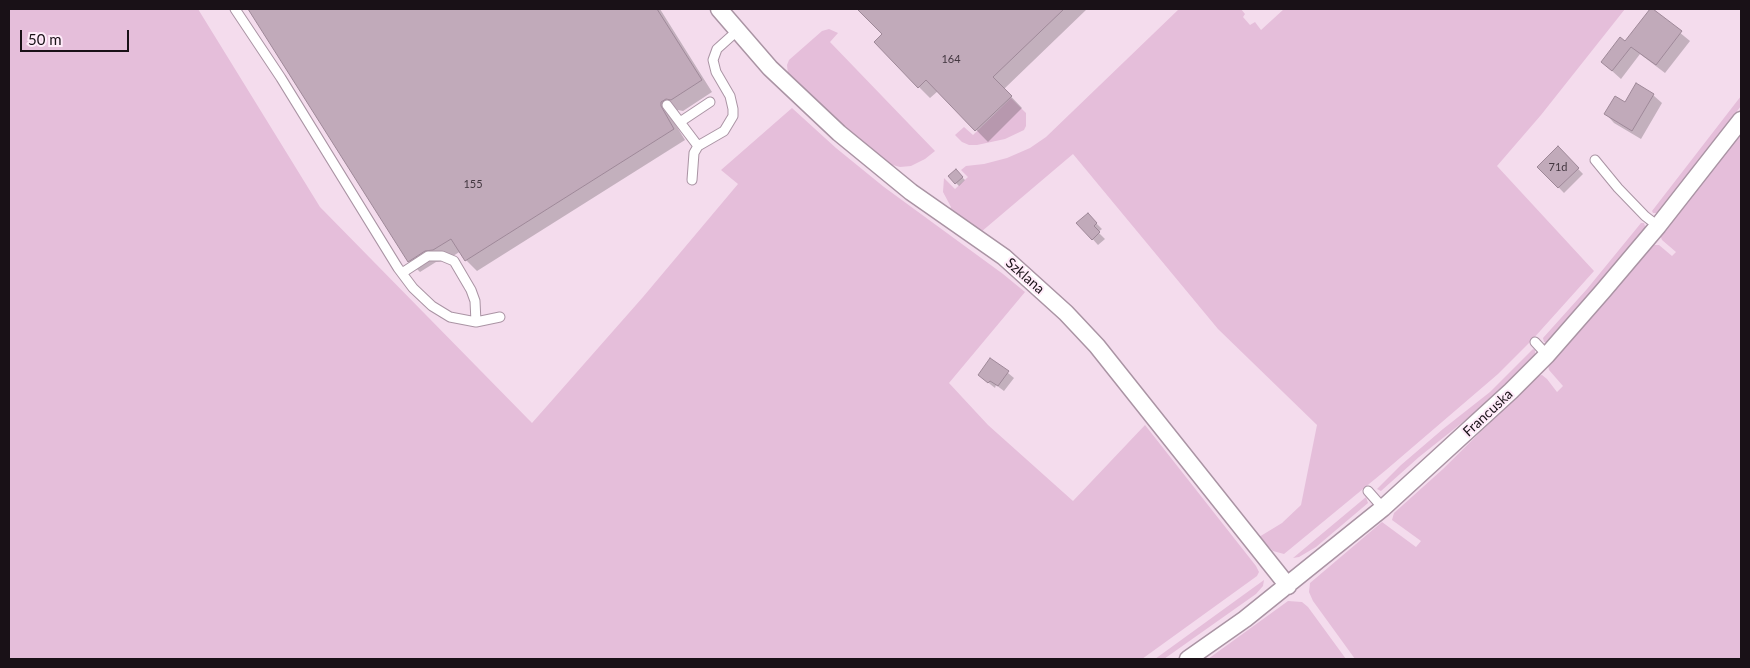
<!DOCTYPE html>
<style>
body{margin:0}
#map{position:relative;width:1750px;height:668px;overflow:hidden;background:#f4dced;font-family:Lato,sans-serif}
canvas{display:block}
.frame{position:absolute;inset:0;border:10px solid #191117;pointer-events:none}
.scale{position:absolute;left:20px;top:30px;width:109px;height:22px;box-sizing:border-box;border:2px solid #191117;border-top:0;padding-left:6px;font-size:15px;line-height:18px;white-space:nowrap;color:#191117;-webkit-text-stroke:4px #ffebf9;paint-order:stroke}
</style>
<div id="map">
<canvas width="1750" height="668"></canvas>
<div class="frame"></div>
<div class="scale">50 m</div>
</div>
<script>
const ctx = document.querySelector('canvas').getContext('2d');
ctx.lineJoin = 'round';
function paint(path, color) {
  ctx.fillStyle = color;
  ctx.fill(path, 'evenodd');
}
function toPath(rows) {
  const path = new Path2D();
  for (const r of rows) {
    path.moveTo(r[0], r[1]);
    for (let i = 2; i < r.length; i += 2) path.lineTo(r[i], r[i + 1]);
  }
  return path;
}
function stroke(path, color, width, dash) {
  ctx.strokeStyle = color;
  ctx.lineWidth = width;
  ctx.lineCap = dash ? 'butt' : 'round';
  ctx.setLineDash(dash || []);
  ctx.stroke(path);
}
function write(font, color, halo, rows, align = 'center') {
  ctx.font = font + ' Lato,sans-serif';
  ctx.lineWidth = 4;
  ctx.setLineDash([]);
  ctx.textBaseline = 'middle';
  ctx.strokeStyle = halo;
  ctx.fillStyle = color;
  for (const [text, x, y, turn = 0] of rows) {
    ctx.save();
    ctx.translate(x, y);
    ctx.rotate((+turn || 0) * Math.PI / 180);
    ctx.textAlign = isNaN(turn) ? turn : align;
    if (halo) ctx.strokeText(text, 0, 0);
    ctx.fillText(text, 0, 0);
    ctx.restore();
  }
}
const green = toPath([
 [9,9,198,9,320,207,532,423,643,297,738,184,721,170,792,108,836,148,884,187,1003,274,1025,292,949,383,988,425,1073,501,1145,425,1256,566,1259,572,1257,576,1142,659,9,659],
 [1179,9,1241,9,1245,14,1243,17,1250,25,1255,22,1261,30,1284,9,1625,9,1541,115,1497,166,1594,271,1532,340,1498,374,1386,470,1284,554,1273,551,1259,537,1282,523,1301,505,1317,425,1218,329,1073,154,981,232,950,209,951,207,943,192,944,178,955,189,968,177,961,170,966,166,984,164,1007,158,1030,148,1046,137],
 [829,29,838,33,830,42,935,151,925,159,911,166,900,167,889,164,845,128,788,74,787,65,789,60,822,31],
 [1741,96,1741,106,1657,213,1653,213,1652,211],
 [1011,98,1026,113,1026,126,1024,130,1005,139,977,145,969,145,962,142,955,135,964,127,973,135],
 [1741,132,1741,659,1355,659,1313,601,1309,592,1310,583,1382,522,1416,547,1421,541,1392,520,1394,513,1443,469,1537,376,1542,375,1547,379,1557,392,1563,386,1549,370,1548,365,1653,245,1659,245,1672,256,1676,252,1662,240,1660,235],
 [1641,223,1644,223,1646,229,1547,342,1544,342,1543,338,1587,289],
 [1533,349,1535,350,1535,355,1498,394,1419,457,1381,491,1377,489,1401,465,1443,429,1490,392],
 [1366,497,1368,503,1316,547,1299,557,1293,558],
 [1264,580,1263,586,1256,594,1164,659,1155,659],
 [1288,601,1302,602,1308,607,1346,659,1208,659]
]);
const shadow = toPath([
 [250,9,660,9,712,92,683,111,678,110,673,114,672,119,685,140,477,271,466,260,461,251,445,261,436,262,420,272,409,261],
 [859,9,1087,9,1004,89,1022,108,988,142,938,91,930,98,919,87,875,42,883,34],
 [1651,9,1690,41,1665,73,1640,54,1621,79,1602,62,1625,43],
 [1653,95,1662,103,1641,139,1614,123,1606,114,1625,103],
 [1558,148,1583,174,1564,193,1539,167],
 [956,171,965,180,959,186,949,176],
 [1088,215,1102,229,1098,232,1105,239,1098,245,1078,223],
 [991,359,1014,378,1004,391,996,385,995,388,985,380]
]);
const building = toPath([
 [248,9,657,9,702,80,671,100,666,99,661,102,661,106,674,129,465,261,451,239,433,250,425,251,408,262,248,9],
 [857,9,1064,9,993,77,1012,96,975,131,926,80,918,88,874,42,882,34,857,9],
 [1650,9,1653,9,1682,31,1656,65,1631,47,1612,71,1601,62,1620,37,1625,41,1650,9],
 [1636,83,1654,94,1632,131,1604,114,1615,96,1625,102,1636,83],
 [1558,146,1579,168,1558,188,1537,167,1558,146],
 [956,169,963,177,955,184,948,176,956,169],
 [1088,213,1097,223,1094,226,1100,232,1092,240,1076,223,1088,213],
 [990,358,1009,371,998,386,990,381,988,383,978,375,990,358]
]);
const lane = toPath([
 [235,9,281,78,398,268,413,288,432,306,450,317,476,322,500,317],
 [667,105,698,146],
 [680,122,710,102],
 [1595,160,1618,188,1645,216,1658,226],
 [692,180,694,153,698,146,724,131,733,116,733,109,730,96,716,72,713,60,717,49,737,31],
 [402,273,428,256,442,256,454,261,471,290,475,301,476,322],
 [1535,342,1547,355],
 [1368,491,1383,508]
]);
const street = toPath([
 [719,9,770,68,839,133,911,192,1004,257,1066,313,1097,346,1288,586],
 [1188,659,1245,619,1383,508,1511,391,1547,355,1603,291,1658,226,1741,120]
]);
const numberNames = [
 ["164",951,59],
 ["71d",1558,167],
 ["155",473,184]
];
const streetNames = [
 ["Szklana",1025,276,41],
 ["Francuska",1488,413,-43]
];
paint(green, '#e5beda');
paint(shadow, '#0003');
paint(building, '#c1aaba');
stroke(building, '#9e8898', 1);
stroke(lane, '#aa94a4', 11);
stroke(street, '#aa94a4', 19);
stroke(lane, '#fff', 9);
stroke(street, '#fff', 16);
write('11px', '#433740', null, numberNames);
write('14px', '#191117', '#ffebf9', streetNames);
</script>
